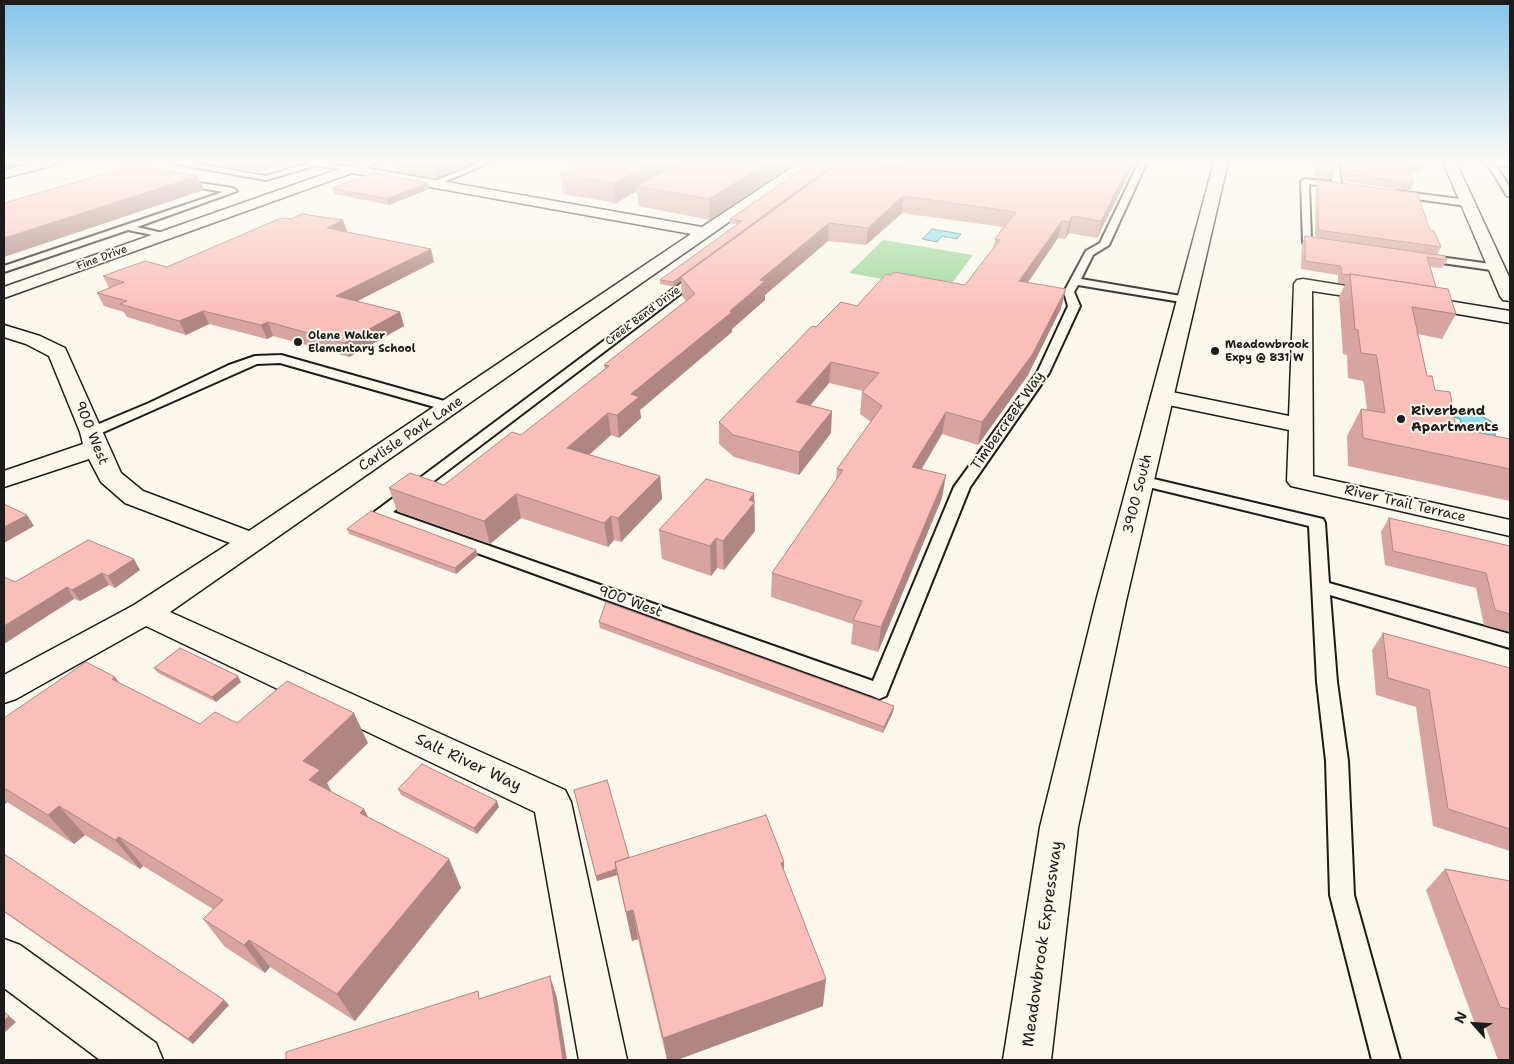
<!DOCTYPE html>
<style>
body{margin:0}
#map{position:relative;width:1514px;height:1064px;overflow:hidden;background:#fbf7ec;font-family:"Shantell Sans",sans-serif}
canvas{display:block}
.frame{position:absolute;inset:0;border:5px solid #1c1c1c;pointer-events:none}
.north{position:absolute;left:1449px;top:999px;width:50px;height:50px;-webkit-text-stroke:4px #fbf7ec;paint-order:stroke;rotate:296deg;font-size:14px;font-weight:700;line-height:20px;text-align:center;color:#1c1c1c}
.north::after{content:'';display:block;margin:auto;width:18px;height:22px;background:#1c1c1c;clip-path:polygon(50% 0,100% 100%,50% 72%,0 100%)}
</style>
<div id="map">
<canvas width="1514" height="1064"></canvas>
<div class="frame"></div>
<div class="north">N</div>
</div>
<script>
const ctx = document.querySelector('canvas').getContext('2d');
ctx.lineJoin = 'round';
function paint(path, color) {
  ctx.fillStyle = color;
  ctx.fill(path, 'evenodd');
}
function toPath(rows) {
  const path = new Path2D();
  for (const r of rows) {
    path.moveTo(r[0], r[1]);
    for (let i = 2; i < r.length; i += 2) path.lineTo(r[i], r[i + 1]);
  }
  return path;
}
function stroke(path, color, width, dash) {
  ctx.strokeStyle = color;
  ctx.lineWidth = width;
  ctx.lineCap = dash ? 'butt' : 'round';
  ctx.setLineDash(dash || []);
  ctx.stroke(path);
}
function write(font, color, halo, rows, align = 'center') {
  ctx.font = font + ' "Shantell Sans",sans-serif';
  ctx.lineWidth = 4;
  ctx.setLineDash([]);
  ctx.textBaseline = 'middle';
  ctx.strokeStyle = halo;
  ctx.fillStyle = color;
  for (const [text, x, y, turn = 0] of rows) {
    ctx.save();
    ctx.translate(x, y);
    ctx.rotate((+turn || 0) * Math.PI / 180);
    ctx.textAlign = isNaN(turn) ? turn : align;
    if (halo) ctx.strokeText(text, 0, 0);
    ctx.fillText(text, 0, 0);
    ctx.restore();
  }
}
const green = toPath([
 [883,240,973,255,946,291,849,273]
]);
const water = toPath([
 [932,229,961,234,957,239,942,236,937,242,922,239,932,229],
 [1451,409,1475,413,1491,421,1497,441,1469,434,1467,427,1461,423,1460,419,1453,417,1451,409]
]);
const lane = toPath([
 [4,162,16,162,4,166,4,162],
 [172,162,188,162,266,176,313,162,323,162,355,169,351,171,317,165,266,180,176,164,172,162],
 [481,162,491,162,437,185,430,183,481,162],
 [1139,162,1147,162,1109,245,1093,255,1081,279,1187,297,1192,300,1187,303,1078,285,1074,292,1080,306,1049,373,970,487,886,696,879,699,872,696,375,516,373,513,696,272,704,272,705,274,704,276,393,512,873,681,954,487,1037,373,1068,306,1064,292,1086,251,1100,243,1139,162],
 [1330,162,1338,162,1342,188,1309,184,1311,239,1325,241,1327,243,1322,246,1303,243,1301,181,1305,179,1332,182,1330,162],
 [1481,162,1510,162,1510,166,1496,165,1510,188,1510,196,1507,196,1488,165,1481,162],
 [179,180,233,188,237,191,137,227,167,234,167,238,128,230,4,272,4,266,223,192,179,184,179,180],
 [1397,191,1467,200,1471,203,1467,206,1394,196,1393,194,1397,191],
 [1425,255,1498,265,1503,268,1498,271,1421,260,1420,258,1425,255],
 [281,355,455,404,457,407,450,411,445,410,280,363,257,364,97,435,92,436,85,432,87,429,149,403,229,365,255,356,281,355],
 [1141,476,1323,519,1325,523,1329,583,1510,634,1510,648,1330,595,1337,682,1348,761,1354,895,1400,1060,1372,1060,1330,895,1326,761,1317,682,1309,526,1136,484,1133,481,1136,478,1141,476]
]);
const street = toPath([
 [36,162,57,162,55,165,4,178,4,170,36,162],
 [359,162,378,162,367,168,702,227,800,162,815,162,170,612,565,790,571,802,627,1060,579,1060,535,812,146,626,16,699,4,703,4,675,134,605,230,543,125,503,101,482,89,459,4,487,4,471,83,444,80,432,49,356,26,344,4,337,4,325,40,336,65,348,121,473,143,491,249,531,691,234,352,173,4,298,4,287,359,162],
 [1443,162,1456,162,1510,279,1510,301,1503,300,1500,296,1443,162],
 [1303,279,1378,291,1384,292,1387,296,1384,300,1378,301,1312,291,1313,476,1510,520,1510,536,1291,486,1287,481,1289,430,1154,402,1151,397,1154,392,1162,390,1289,416,1294,284,1297,280,1303,279],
 [1418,296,1510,311,1510,323,1411,306,1409,302,1411,298,1418,296],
 [4,939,20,945,156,1043,163,1060,100,1060,4,988,4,939]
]);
const secondary = toPath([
 [1214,162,1228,162,1126,601,1078,827,1051,1060,1003,1060,1040,827,1096,601,1214,162]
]);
const wall = toPath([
 [198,162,290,162,257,173],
 [393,162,474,162,474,163,437,178,395,171],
 [882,162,1135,162,1097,238,1069,233,1065,239,1058,238,1028,282,1066,289,1061,308,1028,375,978,445,942,434,922,469,942,498,878,652,851,644,853,624,771,597,772,573,836,481,837,469,871,422,860,414,862,392,863,391,829,383,810,406,831,433,799,475,734,457,719,444,719,422,816,327,857,306,965,285,993,248,995,239,1003,227,902,213,866,245,828,241,765,295,765,300,732,329,732,332,640,410,641,418,619,438,611,435,589,455,660,476,662,499,621,542,614,540,608,547,521,518,490,544,397,511,389,488,444,485,521,435,605,369,604,365,686,301,682,296,681,281,674,287,660,284,660,280,738,225,730,223,730,219,831,166,831,168,882,166],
 [1315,162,1332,162,1333,173,1330,180,1315,178],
 [1340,162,1421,162,1423,166,1420,173,1410,172,1414,183,1410,191,1342,181],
 [1510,163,1510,172,1508,168],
 [793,164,710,220,639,206,637,191,616,203,563,194,560,174],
 [1318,180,1430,230,1441,247,1437,255,1447,260,1442,268,1430,267,1436,287,1456,314,1442,339,1418,334,1427,376,1456,428,1510,439,1510,501,1348,466,1347,436,1361,409,1367,410,1364,384,1363,381,1348,378,1347,355,1343,354,1339,297,1345,284,1338,283,1338,275,1301,269,1302,244,1305,236,1315,237,1316,187],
 [428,183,429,189,389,205,334,194,332,188],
 [291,219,343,220,347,232,434,262,357,301,400,312,404,326,349,357,273,336,267,339,209,324,186,335,127,317,124,312,104,306,97,293,109,288,103,276,167,267],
 [754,493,755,531,724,570,717,568,711,576,662,559,659,530],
 [1389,518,1510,546,1510,632,1484,625,1476,588,1385,565,1381,532],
 [347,529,478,555,456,574,349,534],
 [88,540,140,570,115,588,109,585,80,601,74,599,15,582],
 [599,622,894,706,893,712,883,733,600,628],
 [1383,633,1510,668,1510,851,1433,826,1416,707,1376,695,1372,650],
 [154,668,241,682,216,702,158,673],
 [115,677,119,683,200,724,237,723,368,743,327,783,331,792,369,818,449,859,461,888,355,1021,270,967,265,973,225,947,203,919,213,909,143,866,140,869,85,835,74,844,7,802,4,805,4,718],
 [398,789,499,807,477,834,401,795],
 [574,790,629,857,784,862,784,870,823,1006,677,1060,667,1060,638,939,632,941,617,875,597,881],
 [4,854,224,1000,229,1005,193,1044,4,912],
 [1445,869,1510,881,1510,1060,1498,1060,1486,1028,1476,1027,1426,890]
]);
const shadedWall = toPath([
 [254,162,290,162,257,173],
 [433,162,474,162,474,163,437,178],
 [655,162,691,162,637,186,637,191,616,203,614,183],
 [768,162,793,162,793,164,710,220,709,199],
 [893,162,909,162,891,175],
 [1131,162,1135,162,1097,238,1101,221],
 [831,166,831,170,681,277,681,281,674,287,673,282],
 [198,176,204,190,4,257,4,238],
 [428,183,429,189,389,205,387,199],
 [903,196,902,213,866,245,868,228],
 [1072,216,1069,233,1065,239,1069,222],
 [343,220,347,232,327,228],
 [1062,221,1058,238,1016,300,1019,281],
 [829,223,828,241,765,295,765,300,732,329,732,332,640,410,641,418,619,438,617,415,631,394,730,311,760,280],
 [431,249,434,262,340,310,336,296],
 [1066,289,1061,308,1028,375,978,445,982,422],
 [203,311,209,324,186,335,179,321],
 [400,312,404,326,349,357,344,343],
 [268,322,273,336,267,339,261,325],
 [831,362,829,383,795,424,796,402],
 [832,411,831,433,799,475,799,452],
 [946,412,942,434,909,490,912,467],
 [608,413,611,435,571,471,567,448],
 [946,475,942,498,878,652,881,627],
 [660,476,662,499,621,542,618,518],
 [754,493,755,531,724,570,723,541,749,500],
 [516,494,521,518,490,544,484,521],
 [27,515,34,526,4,543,4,527],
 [611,516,614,540,608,547,604,523],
 [716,538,717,568,711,576,710,546],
 [476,550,478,555,456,574,455,568],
 [134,559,140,570,115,588,108,576],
 [102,573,109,585,80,601,72,590],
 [67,587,74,599,4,644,4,626],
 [238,676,241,682,216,702,212,697],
 [115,677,135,706,112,679],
 [894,706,893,712,883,733,884,727],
 [354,713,368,743,327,783,335,799,309,780,303,761],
 [4,799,7,802,4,805],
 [497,801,499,807,477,834,474,828],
 [59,806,85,835,74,844,48,815],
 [364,809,379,838,360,813],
 [119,837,143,866,140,869,115,840],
 [449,859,461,888,355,1021,337,994],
 [784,862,783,892,781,863],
 [616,869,617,875,597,881,596,876],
 [633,910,638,939,632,941,626,912],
 [249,940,270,967,265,973,244,945],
 [550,976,557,998,567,1060,563,1060],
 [826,979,823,1006,677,1060,667,1060,663,1038],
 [224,1000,229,1005,193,1044,188,1039],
 [9,1016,16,1022,4,1033,4,1021]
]);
const building = toPath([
 [586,162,655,162,614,183,560,174,586,162],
 [683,162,768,162,709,199,637,186,683,162],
 [840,162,897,168,905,162,1131,162,1101,221,1072,216,1069,222,1062,221,1019,281,1066,289,1032,355,982,422,946,412,912,467,946,475,881,627,853,620,862,601,772,573,843,470,837,469,882,406,862,392,879,373,831,362,796,402,832,411,799,452,733,435,719,422,812,326,816,327,841,302,857,306,886,274,891,275,894,272,965,285,1000,240,995,239,1016,212,903,196,868,228,829,223,760,280,765,281,730,311,732,312,631,394,639,397,617,415,608,413,567,448,660,476,618,518,611,516,604,523,516,494,484,521,389,488,410,473,444,485,512,432,521,435,609,366,604,365,695,294,681,277,840,162],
 [1318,162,1332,162,1333,173,1318,171,1318,162],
 [1343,162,1421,162,1423,166,1407,165,1414,183,1345,174,1343,162],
 [811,163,831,166,673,282,660,280,742,221,730,219,811,163],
 [135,165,198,176,4,238,4,203,135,165],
 [373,173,428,183,387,199,332,188,373,173],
 [1318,180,1417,193,1430,230,1434,231,1441,247,1318,230,1318,180],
 [302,214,343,220,327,228,431,249,336,296,400,312,344,343,268,322,261,325,203,311,179,321,120,304,127,301,97,293,124,282,103,276,145,261,167,267,281,218,291,219,302,214],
 [1305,236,1445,256,1447,260,1427,257,1436,287,1350,274,1350,275,1342,274,1341,266,1305,261,1305,236],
 [1350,274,1448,289,1456,314,1412,307,1427,376,1432,376,1435,390,1450,392,1456,428,1510,439,1510,469,1363,438,1361,409,1385,413,1377,358,1376,355,1361,353,1358,330,1355,329,1350,274],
 [706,479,754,493,749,500,755,502,723,541,716,538,710,546,659,530,706,479],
 [4,504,27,515,4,527,4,504],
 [371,511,476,550,455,568,347,529,371,511],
 [1389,518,1510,546,1510,614,1495,610,1486,573,1393,551,1389,518],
 [88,540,134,559,108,576,102,573,72,590,67,587,4,626,4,577,15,582,88,540],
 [606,602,894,706,884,727,599,622,606,602],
 [1383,633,1510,668,1510,829,1448,809,1429,690,1388,678,1383,633],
 [180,648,238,676,212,697,154,668,180,648],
 [86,662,115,677,112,679,200,724,215,712,237,723,287,681,354,713,303,761,320,770,309,780,364,809,360,813,449,859,337,994,249,940,244,945,203,919,223,900,119,837,115,840,59,806,48,815,4,788,4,718,86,662],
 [422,764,497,801,474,828,398,789,422,764],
 [607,780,629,857,615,862,616,869,596,876,574,790,607,780],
 [766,815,784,862,781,863,826,979,663,1038,633,910,626,912,615,862,766,815],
 [4,854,224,1000,188,1039,4,911,4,854],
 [1445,869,1510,881,1510,1009,1500,1007,1445,869],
 [550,976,563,1060,286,1060,286,1052,478,991,479,999,550,976],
 [4,1012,9,1016,4,1021,4,1012]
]);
const markers = [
 [298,342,5,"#1c1c1c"],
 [1215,351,5,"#1c1c1c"],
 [1401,419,5,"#1c1c1c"]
];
const farStreetnames = [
 ["Fine Drive",102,258,-20],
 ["Creek Bend Drive",643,316,-37]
];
const farPoinames = [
 ["Olene Walker",308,336],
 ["Elementary School",308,349],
 ["Meadowbrook",1225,345],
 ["Expy @ 831 W",1225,358]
];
const poiNames = [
 ["Riverbend",1411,411],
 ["Apartments",1411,427]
];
const streetNames = [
 ["Timbercreek Way",1008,421,-55],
 ["900 West",91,433,68],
 ["Carlisle Park Lane",411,434,-34],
 ["3900 South",1138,494,-76],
 ["River Trail Terrace",1405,504,13],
 ["900 West",630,602,20]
];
const nearStreetnames = [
 ["Salt River Way",468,763,25],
 ["Meadowbrook Expressway",1043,944,-82]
];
paint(green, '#a1d99e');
paint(water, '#8dddea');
stroke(water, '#609098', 1);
stroke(lane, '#1c1c1c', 4);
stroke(street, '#1c1c1c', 3);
stroke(secondary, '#1c1c1c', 3);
paint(lane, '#fbf7ec');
paint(street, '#fbf7ec');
paint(secondary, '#fbf7ec');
paint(wall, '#d8a4a0');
paint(shadedWall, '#b08682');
paint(building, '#fbbfba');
stroke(building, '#b08682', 1);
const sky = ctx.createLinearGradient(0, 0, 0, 311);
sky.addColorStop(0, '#83c4e9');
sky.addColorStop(0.52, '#fdfbf6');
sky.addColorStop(1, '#fdfbf600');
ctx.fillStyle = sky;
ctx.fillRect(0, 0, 1514, 311);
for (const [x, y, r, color] of markers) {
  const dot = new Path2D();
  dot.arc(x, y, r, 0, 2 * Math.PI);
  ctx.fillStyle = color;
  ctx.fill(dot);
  stroke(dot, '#fbf7ec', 2);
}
write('11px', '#1c1c1c', '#fbf7ec', farStreetnames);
write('bold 11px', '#1c1c1c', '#fbf7ec', farPoinames, 'left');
write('bold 14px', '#1c1c1c', '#fbf7ec', poiNames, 'left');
write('14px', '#1c1c1c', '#fbf7ec', streetNames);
write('16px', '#1c1c1c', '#fbf7ec', nearStreetnames);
</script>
